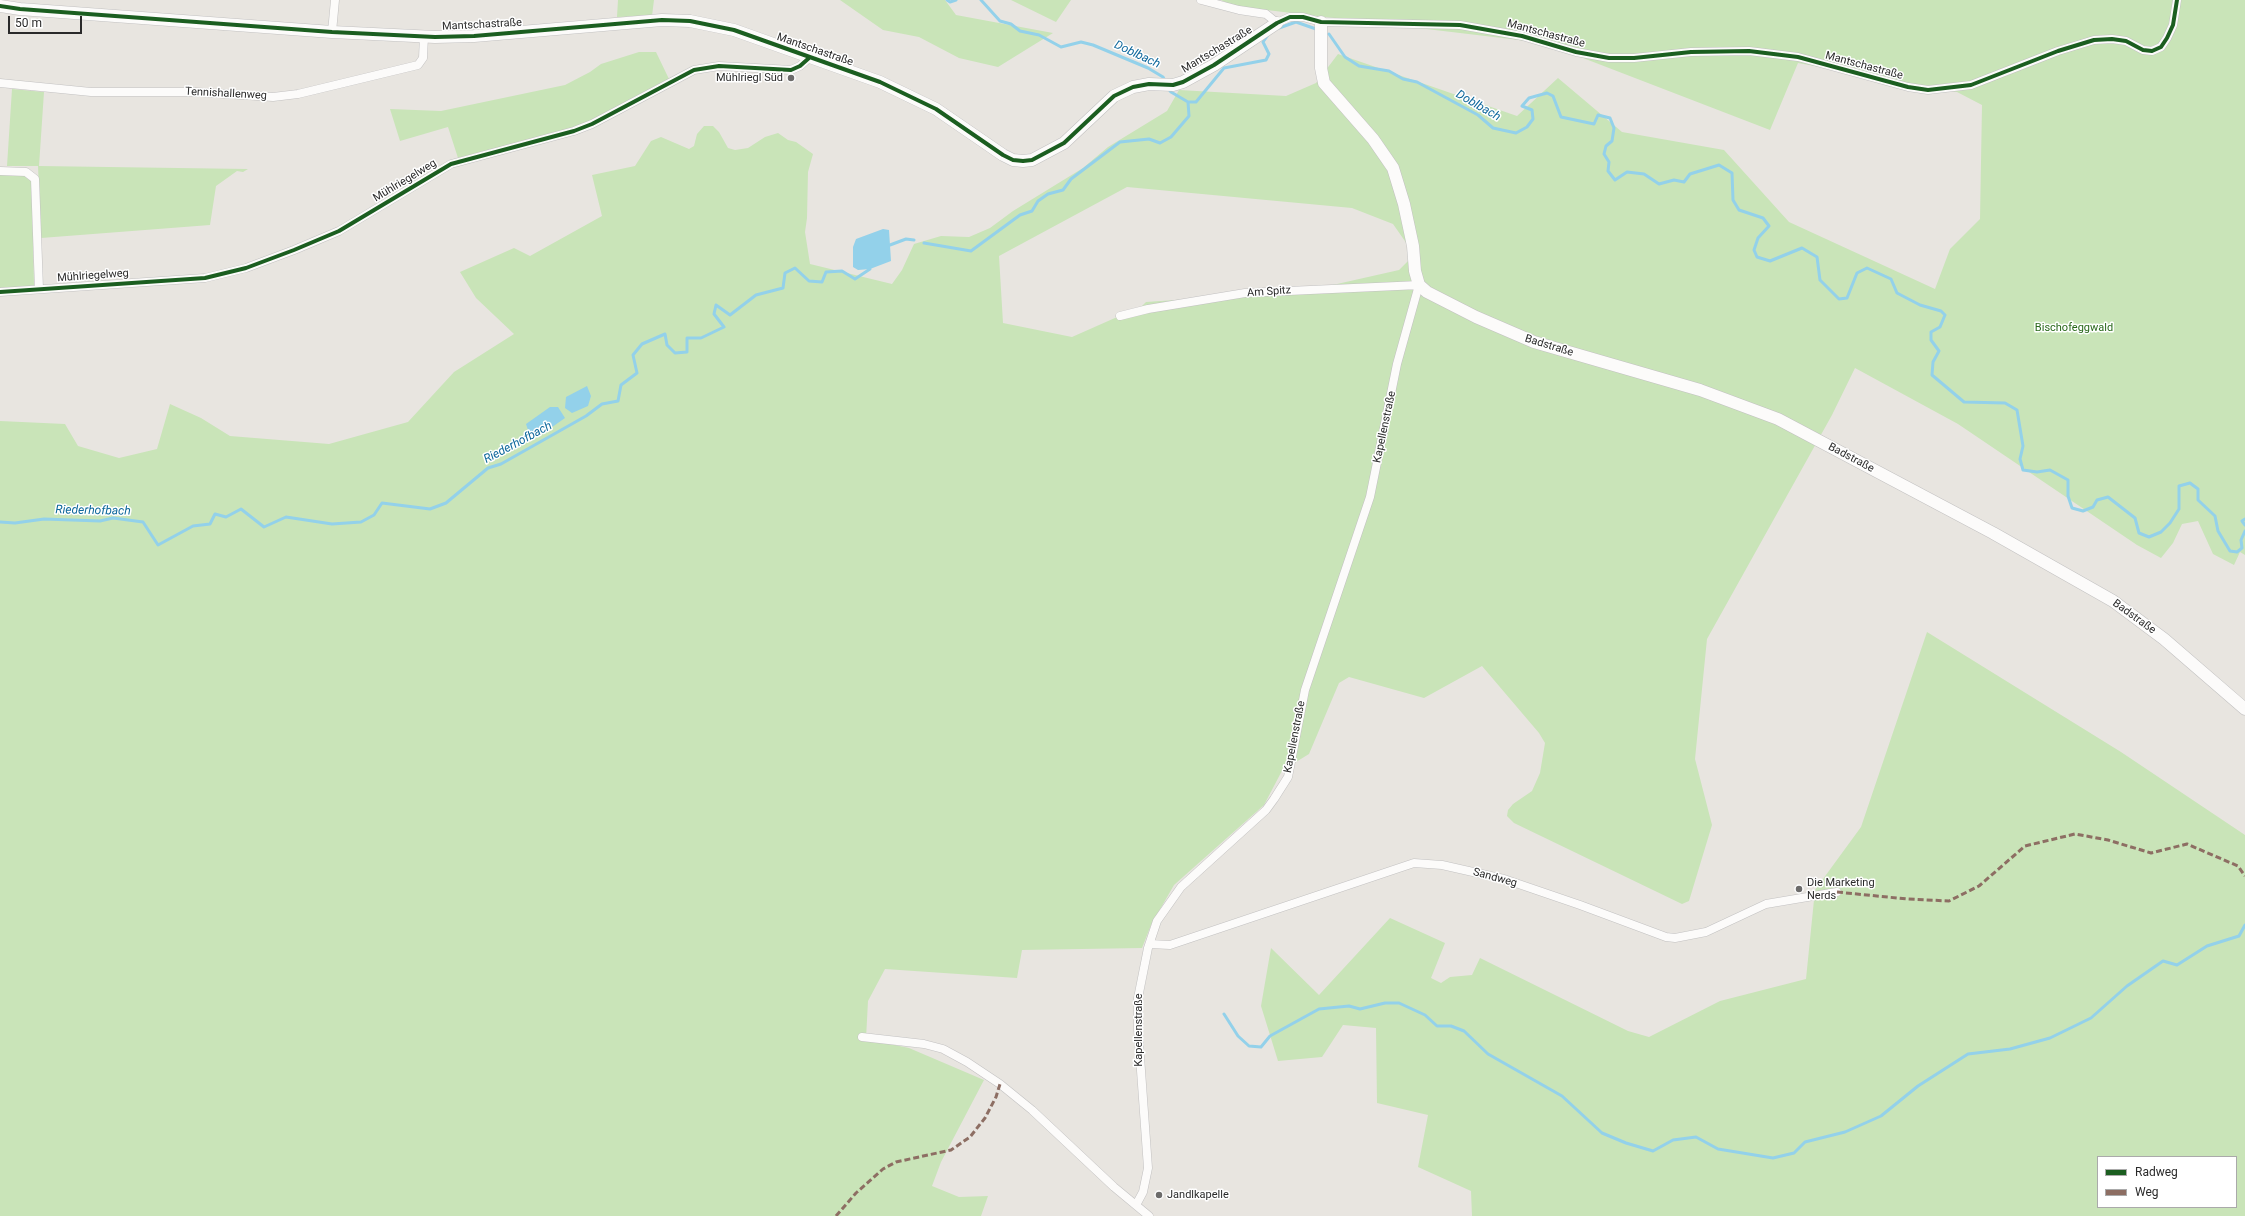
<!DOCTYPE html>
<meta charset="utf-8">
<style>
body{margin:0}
#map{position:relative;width:2245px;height:1216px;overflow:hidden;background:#e8e5e0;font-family:Roboto,sans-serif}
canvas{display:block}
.legend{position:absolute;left:2097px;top:1156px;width:140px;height:52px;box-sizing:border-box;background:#fff;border:1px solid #aaa;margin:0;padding:5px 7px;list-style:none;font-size:12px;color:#2a2a2a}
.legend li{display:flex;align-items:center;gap:8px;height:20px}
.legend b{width:20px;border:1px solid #aaa}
.scale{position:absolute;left:8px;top:16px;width:74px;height:18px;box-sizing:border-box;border:2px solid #2a2a2a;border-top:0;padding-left:5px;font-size:12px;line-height:14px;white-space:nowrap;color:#2a2a2a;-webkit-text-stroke:3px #fff;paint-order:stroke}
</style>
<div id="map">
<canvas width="2245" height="1216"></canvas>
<ul class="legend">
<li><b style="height:5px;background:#1b5e20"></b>Radweg</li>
<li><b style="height:5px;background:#8d6e63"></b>Weg</li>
</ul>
<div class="scale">50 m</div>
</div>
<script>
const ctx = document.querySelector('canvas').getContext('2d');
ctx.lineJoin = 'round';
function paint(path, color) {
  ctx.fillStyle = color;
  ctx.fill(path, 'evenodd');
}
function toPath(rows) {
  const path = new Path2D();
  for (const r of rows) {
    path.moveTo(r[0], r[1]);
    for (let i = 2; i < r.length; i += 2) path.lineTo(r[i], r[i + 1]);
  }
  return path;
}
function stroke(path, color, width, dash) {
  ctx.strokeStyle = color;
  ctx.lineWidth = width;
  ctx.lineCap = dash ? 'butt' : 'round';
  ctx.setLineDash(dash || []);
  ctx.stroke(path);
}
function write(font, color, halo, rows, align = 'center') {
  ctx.font = font + ' Roboto,sans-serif';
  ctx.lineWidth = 3;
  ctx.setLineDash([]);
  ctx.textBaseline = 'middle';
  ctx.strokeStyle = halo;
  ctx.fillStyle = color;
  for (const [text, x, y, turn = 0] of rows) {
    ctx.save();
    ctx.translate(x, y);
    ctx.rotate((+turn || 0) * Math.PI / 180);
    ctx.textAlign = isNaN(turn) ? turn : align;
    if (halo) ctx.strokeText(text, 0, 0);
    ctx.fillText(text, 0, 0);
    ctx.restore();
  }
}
const green = toPath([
 [618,0,654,0,652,16,617,17],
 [840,0,945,0,956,15,1053,33,998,67,959,58,919,37,883,30],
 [1011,0,1071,0,1056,22],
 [1221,0,2245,0,2245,555,2240,552,2234,565,2213,554,2198,521,2182,524,2173,543,2161,558,2137,545,1958,424,1855,368,1832,415,1707,639,1695,759,1712,825,1689,901,1682,904,1514,823,1507,816,1508,810,1513,804,1532,791,1540,773,1545,743,1539,733,1482,666,1424,698,1349,677,1339,683,1309,754,1291,765,1285,765,1264,805,1174,885,1151,925,1142,948,1022,950,1017,978,885,969,868,1001,866,1039,909,1048,984,1080,941,1162,932,1186,959,1197,988,1196,981,1216,0,1216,0,421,65,424,78,446,119,458,157,449,170,404,201,418,230,436,329,444,408,422,454,372,514,334,476,298,460,272,514,248,530,256,602,216,592,175,635,166,651,141,661,137,689,149,694,146,697,134,704,126,713,126,719,132,728,148,735,150,748,148,765,137,778,133,788,140,796,142,813,154,808,172,807,218,805,232,810,264,892,284,902,270,914,244,941,236,969,237,990,228,1013,211,1083,168,1108,147,1167,111,1179,90,1286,96,1316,83,1338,54,1517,116,1558,78,1622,132,1724,150,1789,222,1935,289,1950,249,1980,219,1982,105,1957,92,1798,63,1770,130,1544,43,1233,6],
 [1127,187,1352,208,1393,224,1407,244,1410,259,1399,270,1306,291,1146,302,1142,306,1072,337,1003,323,999,256],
 [639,52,656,52,669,79,591,121,573,128,458,158,448,127,400,141,390,109,441,111,565,85,590,72,601,64],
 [12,89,44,92,39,166,248,169,243,172,237,171,216,186,210,225,41,238,38,166,7,166],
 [0,175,25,175,32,180,34,286,0,288],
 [1927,632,2121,752,2245,835,2245,1216,1472,1216,1471,1191,1418,1167,1428,1115,1377,1103,1376,1028,1343,1025,1322,1057,1278,1061,1261,1006,1271,948,1319,995,1390,918,1445,943,1431,978,1441,983,1450,977,1472,975,1480,958,1628,1031,1649,1037,1720,1001,1806,979,1815,890,1861,827],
 [2098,1157,2236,1157,2236,1207,2098,1207]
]);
const water = toPath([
 [883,229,889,230,891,261,870,269,858,270,853,267,853,247,856,239],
 [587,386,591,396,588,406,572,413,565,408,566,397],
 [550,407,558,407,565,418,538,437,528,430,526,424]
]);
const stream = toPath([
 [947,0,950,2,956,0],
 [981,0,1000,21,1011,24,1020,31,1039,35,1061,47,1081,42,1093,45,1148,68,1163,77,1165,81],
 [1279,28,1296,22,1316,29],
 [1329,34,1345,57,1359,66,1389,71,1403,79,1417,82,1478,115,1493,128,1516,133,1527,127,1533,119,1532,110,1522,106,1529,98,1547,93,1553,96,1561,117,1594,124,1598,115,1610,118,1614,128,1612,141,1606,146,1604,154,1609,162,1608,171,1615,180,1627,172,1644,174,1659,184,1674,180,1684,182,1690,174,1719,165,1732,173,1733,200,1739,210,1763,218,1769,226,1758,238,1754,250,1757,257,1770,261,1802,248,1817,257,1820,280,1839,299,1847,298,1857,273,1867,268,1891,279,1897,293,1920,305,1941,311,1945,315,1940,327,1931,332,1931,340,1939,351,1933,362,1932,375,1964,402,2005,403,2017,410,2023,446,2020,459,2023,470,2037,472,2050,470,2068,480,2068,496,2072,508,2083,511,2093,507,2097,500,2108,497,2135,518,2139,533,2149,537,2161,532,2170,523,2179,509,2179,486,2190,483,2198,489,2198,500,2215,516,2218,531,2230,551,2237,552,2242,548,2241,540,2245,531],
 [1168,88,1171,92,1188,102,1196,102,1224,68,1266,60,1269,54,1263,42,1268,35],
 [924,243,971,251,1020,215,1032,211,1038,201,1048,194,1063,190,1071,179,1120,142,1149,139,1160,143,1171,137,1189,116,1188,102],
 [890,245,906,239,914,240],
 [2245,519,2242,521,2245,525],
 [0,522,15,523,44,519,100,521,113,518,143,522,158,545,193,526,210,524,215,514,226,517,241,509,264,527,286,517,332,524,361,522,374,515,382,503,430,509,446,503,488,468,501,464,586,416,602,404,618,401,621,385,637,373,633,355,642,344,665,334,667,345,675,353,687,352,687,338,701,338,724,327,714,314,716,305,730,315,756,295,783,288,785,273,795,268,809,281,822,282,826,272,842,271,855,279,870,269],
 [1224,1014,1238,1036,1249,1046,1261,1047,1270,1036,1319,1009,1349,1006,1360,1009,1385,1003,1399,1003,1425,1015,1437,1026,1451,1026,1464,1031,1488,1054,1562,1096,1602,1133,1626,1143,1653,1151,1673,1140,1696,1137,1718,1149,1773,1158,1794,1153,1805,1142,1845,1132,1881,1116,1918,1086,1968,1054,2010,1049,2050,1038,2091,1018,2127,986,2163,961,2177,965,2207,946,2239,936,2245,925]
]);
const street = toPath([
 [1201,0,1239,10,1266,14,1277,23,1290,17,1303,17,1321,22,1460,25,1522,36,1576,52,1609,58,1634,58,1691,52,1749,51,1798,57,1908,87,1928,90,1971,85,2058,51,2094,40,2112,39,2126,41,2143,50,2152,51,2161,47,2167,38,2173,25,2177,0],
 [332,32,335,0],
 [0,83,91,92,195,92,273,97,298,94,418,65,423,58,424,36],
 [0,171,26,172,35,179,39,289],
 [0,292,205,278,246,268,294,250,339,231,451,164,574,131,592,124,694,70,719,66,791,70,800,66,809,58],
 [1120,316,1148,309,1245,293,1419,285,1397,364,1370,497,1305,690,1288,777,1274,799,1266,810,1181,887,1157,921,1148,948,1138,998,1138,1029,1148,1168,1143,1192,1136,1205],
 [1150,944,1170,945,1414,863,1442,865,1504,879,1580,905,1666,937,1675,938,1706,932,1766,904,1837,892],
 [862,1037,924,1044,943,1049,967,1062,1000,1084,1032,1110,1114,1187,1149,1216]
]);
const secondary = toPath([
 [0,6,20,9,332,32,435,37,474,36,662,20,690,21,734,30,880,82,936,109,1003,155,1013,160,1023,161,1032,160,1064,143,1114,96,1133,87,1149,84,1173,85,1183,82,1214,65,1277,23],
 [1321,22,1321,68,1324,83,1373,139,1393,168,1404,204,1413,246,1415,271,1419,285,1427,292,1476,317,1534,342,1700,390,1778,419,1993,533,2113,601,2164,639,2245,709]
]);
const quiet = toPath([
 [1837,892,1907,899,1949,901,1979,886,2025,846,2075,834,2108,840,2151,853,2187,844,2238,866,2245,876],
 [836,1216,856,1193,883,1169,896,1162,951,1150,970,1137,985,1118,996,1097,1000,1084]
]);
const cycleway = toPath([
 [0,6,20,9,332,32,435,37,474,36,662,20,690,21,734,30,880,82,936,109,1003,155,1013,160,1023,161,1032,160,1064,143,1114,96,1133,87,1149,84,1173,85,1183,82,1214,65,1277,23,1290,17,1303,17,1321,22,1460,25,1522,36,1576,52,1609,58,1634,58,1691,52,1749,51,1798,57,1908,87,1928,90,1971,85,2058,51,2094,40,2112,39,2126,41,2143,50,2152,51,2161,47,2167,38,2173,25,2177,0],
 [0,292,205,278,246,268,294,250,339,231,451,164,574,131,592,124,694,70,719,66,791,70,800,66,809,58]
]);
const markers = [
 [791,78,4,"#6c6b6a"],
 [1799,889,4,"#6c6b6a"],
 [1159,1195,4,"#6c6b6a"]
];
const streetNames = [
 ["Mantschastraße",482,25,-3],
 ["Mantschastraße",1546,34,15],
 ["Mantschastraße",815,50,19],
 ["Mantschastraße",1217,50,-31],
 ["Mantschastraße",1864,66,15],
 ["Tennishallenweg",226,94,3],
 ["Mühlriegelweg",405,181,-31],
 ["Mühlriegelweg",93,276,-4],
 ["Am Spitz",1269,292,-4],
 ["Badstraße",1549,346,17],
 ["Kapellenstraße",1385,427,-78],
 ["Badstraße",1851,458,28],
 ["Badstraße",2134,617,36],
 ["Kapellenstraße",1295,737,-79],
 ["Sandweg",1495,878,15],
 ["Kapellenstraße",1139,1030,-90]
];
const poiNames = [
 ["Mühlriegl Süd",783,78,"right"],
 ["Die Marketing",1807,883],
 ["Nerds",1807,896],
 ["Jandlkapelle",1167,1195]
];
const parkNames = [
 ["Bischofeggwald",2074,328]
];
const waterNames = [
 ["Doblbach",1137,55,25],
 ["Doblbach",1478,106,30],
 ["Riederhofbach",518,443,-28],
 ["Riederhofbach",93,511,1]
];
paint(green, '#c9e4b8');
paint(water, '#93d1ea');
stroke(stream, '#93d1ea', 3);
stroke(street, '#c2c1c1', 9);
stroke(secondary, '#c2c1c1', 13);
stroke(street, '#fcfbfa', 8);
stroke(secondary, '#fcfbfa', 12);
stroke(quiet, '#8d6e63', 3, [6, 3]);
stroke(cycleway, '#1b5e20', 4);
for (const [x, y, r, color] of markers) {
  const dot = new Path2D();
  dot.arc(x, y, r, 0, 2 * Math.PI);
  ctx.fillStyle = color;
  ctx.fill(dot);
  stroke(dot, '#fff', 1.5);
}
write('11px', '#2a2a2a', '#fff', streetNames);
write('11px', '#2a2a2a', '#fff', poiNames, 'left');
write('11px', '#28681a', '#fff', parkNames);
write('italic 12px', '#0d679b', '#fff', waterNames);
</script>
